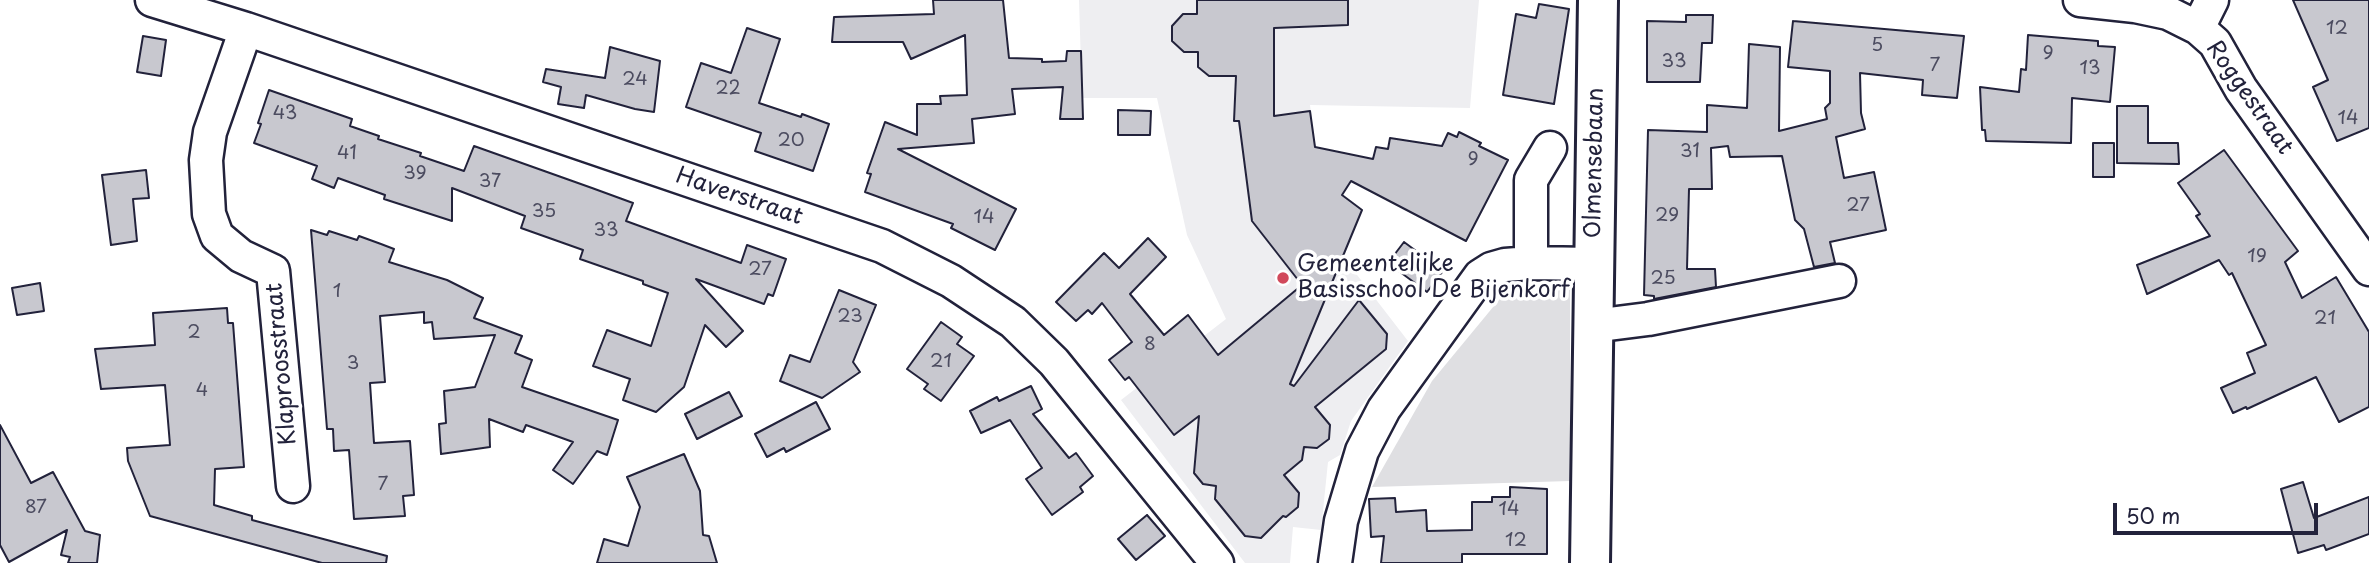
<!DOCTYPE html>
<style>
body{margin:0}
#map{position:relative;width:2369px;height:563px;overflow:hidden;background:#fff;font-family:"Playpen Sans",sans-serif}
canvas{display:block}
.scale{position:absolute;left:2113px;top:503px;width:205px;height:32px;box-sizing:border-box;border:4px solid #22223b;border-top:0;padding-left:9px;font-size:21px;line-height:24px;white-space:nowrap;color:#22223b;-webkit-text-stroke:5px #fff;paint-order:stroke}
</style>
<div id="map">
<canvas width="2369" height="563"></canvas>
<div class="scale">50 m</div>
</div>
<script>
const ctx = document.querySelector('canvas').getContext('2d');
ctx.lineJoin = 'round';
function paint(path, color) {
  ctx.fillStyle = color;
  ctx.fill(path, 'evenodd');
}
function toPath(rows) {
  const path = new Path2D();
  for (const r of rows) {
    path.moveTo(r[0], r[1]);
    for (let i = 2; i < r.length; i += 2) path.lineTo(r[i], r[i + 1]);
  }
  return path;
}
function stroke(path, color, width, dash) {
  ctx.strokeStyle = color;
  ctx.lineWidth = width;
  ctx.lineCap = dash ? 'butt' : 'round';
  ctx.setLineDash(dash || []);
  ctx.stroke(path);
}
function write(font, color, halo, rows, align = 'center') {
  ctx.font = font + ' "Playpen Sans",sans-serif';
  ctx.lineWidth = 7;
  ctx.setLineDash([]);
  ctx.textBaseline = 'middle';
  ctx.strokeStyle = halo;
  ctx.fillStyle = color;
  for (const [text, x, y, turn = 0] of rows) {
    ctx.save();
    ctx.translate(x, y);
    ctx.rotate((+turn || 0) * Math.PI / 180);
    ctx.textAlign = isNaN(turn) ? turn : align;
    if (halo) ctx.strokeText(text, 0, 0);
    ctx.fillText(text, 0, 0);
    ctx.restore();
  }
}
const built = toPath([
 [1079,0,1479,0,1470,108,1310,105,1327,236,1408,341,1351,421,1340,455,1328,462,1321,530,1293,527,1290,563,1245,563,1121,400,1226,319,1187,235,1157,98,1082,98]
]);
const green = toPath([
 [1570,289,1570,481,1372,487,1432,381,1503,295]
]);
const building = toPath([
 [933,0,1003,0,1009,58,1042,59,1042,62,1066,61,1067,51,1081,51,1083,119,1060,119,1063,87,1012,89,1015,114,972,119,974,143,898,149,1016,209,995,250,951,228,953,224,865,192,871,174,867,173,885,122,917,135,917,104,941,104,940,96,967,95,965,35,911,59,903,42,832,42,834,17,934,14,933,0],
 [1197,0,1348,0,1348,25,1274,28,1274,116,1310,111,1315,147,1373,159,1376,147,1388,149,1390,138,1442,146,1448,133,1457,137,1459,132,1481,143,1479,146,1508,160,1466,241,1351,181,1342,195,1362,210,1290,384,1294,386,1359,300,1387,334,1386,349,1315,407,1330,425,1329,439,1317,448,1304,447,1302,460,1284,475,1299,493,1298,507,1286,517,1283,516,1261,538,1245,536,1215,499,1216,486,1203,484,1194,473,1199,416,1174,435,1129,377,1125,380,1109,360,1132,342,1102,303,1092,314,1088,310,1076,321,1056,302,1104,253,1119,268,1148,238,1166,257,1130,294,1164,335,1188,315,1218,355,1302,285,1252,221,1239,121,1234,121,1236,76,1209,76,1198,67,1198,52,1184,52,1172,41,1172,26,1183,14,1197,14,1197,0],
 [2293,0,2369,0,2369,128,2337,141,2313,87,2328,80,2293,0],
 [1539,4,1569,9,1554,104,1503,95,1516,14,1536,18,1539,4],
 [1686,15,1713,15,1712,43,1702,43,1700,82,1647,82,1647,21,1686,22,1686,15],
 [1793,21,1964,36,1957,98,1922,95,1923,80,1860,73,1861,113,1865,129,1836,137,1844,178,1874,172,1886,230,1830,242,1835,263,1814,267,1804,229,1795,220,1782,156,1730,157,1728,146,1711,148,1712,189,1689,189,1687,269,1715,269,1716,287,1654,299,1654,296,1644,295,1648,130,1707,132,1707,105,1747,108,1749,44,1780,47,1779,131,1827,119,1825,108,1830,103,1830,71,1788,67,1793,21],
 [747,28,780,39,759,103,801,117,802,114,829,124,813,171,755,151,761,133,686,107,701,63,731,73,747,28],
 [2028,35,2098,41,2098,46,2115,47,2110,102,2072,98,2071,143,1986,141,1985,130,1982,130,1980,87,2019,92,2021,69,2026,70,2028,35],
 [143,36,166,40,161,76,137,72,143,36],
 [610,47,660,61,654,112,635,109,586,95,584,108,558,104,561,87,543,82,546,69,605,78,610,47],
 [269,90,352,119,350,126,379,136,378,139,421,153,420,156,464,171,474,146,592,188,633,203,626,221,741,263,747,245,786,259,773,296,768,294,764,304,696,279,743,331,726,347,705,325,684,387,656,412,623,400,630,379,593,366,607,330,651,346,668,293,643,284,643,281,580,259,583,250,521,228,525,216,452,188,452,221,384,199,385,195,338,178,334,188,312,179,317,166,254,143,261,124,258,123,269,90],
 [2117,106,2148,106,2148,143,2178,143,2179,164,2117,163,2117,106],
 [1118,110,1151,111,1150,135,1118,135,1118,110],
 [2093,143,2114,143,2114,177,2093,177,2093,143],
 [2224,150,2298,251,2285,262,2302,298,2336,277,2369,332,2369,407,2339,422,2316,377,2247,409,2246,407,2233,413,2221,388,2255,373,2247,353,2266,345,2232,273,2229,275,2219,260,2147,294,2137,265,2210,236,2196,216,2200,214,2178,183,2224,150],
 [146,170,149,198,133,199,137,241,111,245,102,175,146,170],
 [311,230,327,235,329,231,357,240,359,236,381,244,394,249,389,262,447,280,483,298,474,318,522,336,515,353,532,360,522,387,618,420,607,455,597,451,573,484,553,470,573,442,526,425,523,432,489,419,490,447,441,454,439,424,446,423,444,391,475,387,495,335,434,339,432,322,424,323,424,312,380,316,385,382,370,383,374,443,410,441,414,495,403,496,405,516,354,519,349,450,334,451,333,429,327,429,311,230],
 [1404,242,1443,271,1427,292,1388,263,1404,242],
 [40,283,44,311,17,315,12,288,40,283],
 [839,290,876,305,853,362,860,372,822,398,780,381,790,355,810,362,839,290],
 [227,308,228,323,233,323,244,467,215,469,214,505,252,516,252,520,387,556,386,563,322,563,150,516,128,461,127,448,170,445,165,385,101,389,95,349,155,345,153,313,227,308],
 [941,322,962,337,957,344,974,356,941,401,924,389,928,384,907,369,941,322],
 [1031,386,1042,409,1033,414,1069,458,1076,453,1093,476,1080,487,1083,492,1052,515,1026,479,1042,468,1010,420,981,433,970,411,997,397,999,401,1031,386],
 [729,392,742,416,697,439,685,414,729,392],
 [816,402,830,429,786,452,784,448,767,457,755,434,816,402],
 [0,425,31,483,53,472,85,531,100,535,97,563,68,563,70,557,61,555,67,530,9,562,0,545,0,425],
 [684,454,700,491,703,535,709,536,717,563,597,563,604,539,628,546,640,507,627,477,684,454],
 [2303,482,2314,518,2369,497,2369,534,2326,550,2324,545,2298,553,2281,489,2303,482],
 [1510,487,1547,489,1547,554,1462,554,1462,563,1381,563,1384,536,1371,537,1369,499,1395,498,1396,512,1426,510,1427,531,1472,530,1472,502,1492,502,1492,497,1510,497,1510,487],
 [1147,515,1165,536,1136,560,1118,539,1147,515]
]);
const street = toPath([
 [152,0,246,29,882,246,951,281,1013,322,1054,362,1217,563],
 [2080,0,2135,6,2168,13,2198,28,2215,43,2241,89,2369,269],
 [2198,28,2212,0],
 [246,29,210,132,206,160,209,214,217,236,241,256,273,271,293,486],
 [1531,263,1531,180,1550,148],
 [1593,326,1648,319,1839,281],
 [1335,563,1341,521,1362,451,1384,409,1480,276,1491,269,1505,265,1531,263,1593,264]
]);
const secondary = toPath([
 [1590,563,1598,0]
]);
const markers = [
 [1283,278,7,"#d1495b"]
];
const numberNames = [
 ["12",2337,29],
 ["5",1877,46],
 ["9",2048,54],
 ["33",1674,62],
 ["7",1935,66],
 ["13",2090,69],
 ["24",635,80],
 ["22",728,89],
 ["43",285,114],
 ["14",2348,119],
 ["20",791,141],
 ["31",1690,152],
 ["41",347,154],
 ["9",1473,160],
 ["39",415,174],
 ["37",490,182],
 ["27",1858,206],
 ["35",544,212],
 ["29",1667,216],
 ["14",984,218],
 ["33",606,231],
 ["19",2257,257],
 ["27",760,270],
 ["25",1663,279],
 ["1",337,292],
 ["23",850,317],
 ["21",2325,319],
 ["2",194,333],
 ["8",1150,345],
 ["21",941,362],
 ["3",353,364],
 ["4",202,391],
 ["7",383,485],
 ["87",36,508],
 ["14",1509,510],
 ["12",1516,541]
];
const streetNames = [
 ["Roggestraat",2249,98,55],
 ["Olmensebaan",1595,163,-89],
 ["Haverstraat",739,197,19],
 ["Klaproosstraat",282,364,-95]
];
const poiNames = [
 ["Gemeentelijke",1297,265],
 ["Basisschool De Bijenkorf",1297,291]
];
paint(built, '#eeeef1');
paint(green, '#dfdfe2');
paint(building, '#c8c8cf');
stroke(building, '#22223b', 2);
stroke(street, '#22223b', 37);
stroke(secondary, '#22223b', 44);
stroke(street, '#fff', 32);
stroke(secondary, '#fff', 38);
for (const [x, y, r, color] of markers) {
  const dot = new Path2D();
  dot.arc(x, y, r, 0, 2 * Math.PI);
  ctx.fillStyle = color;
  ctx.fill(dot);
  stroke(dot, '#fff', 2.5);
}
write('19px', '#4c4c60', null, numberNames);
write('23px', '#22223b', '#fff', streetNames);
write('23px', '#22223b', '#fff', poiNames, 'left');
</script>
